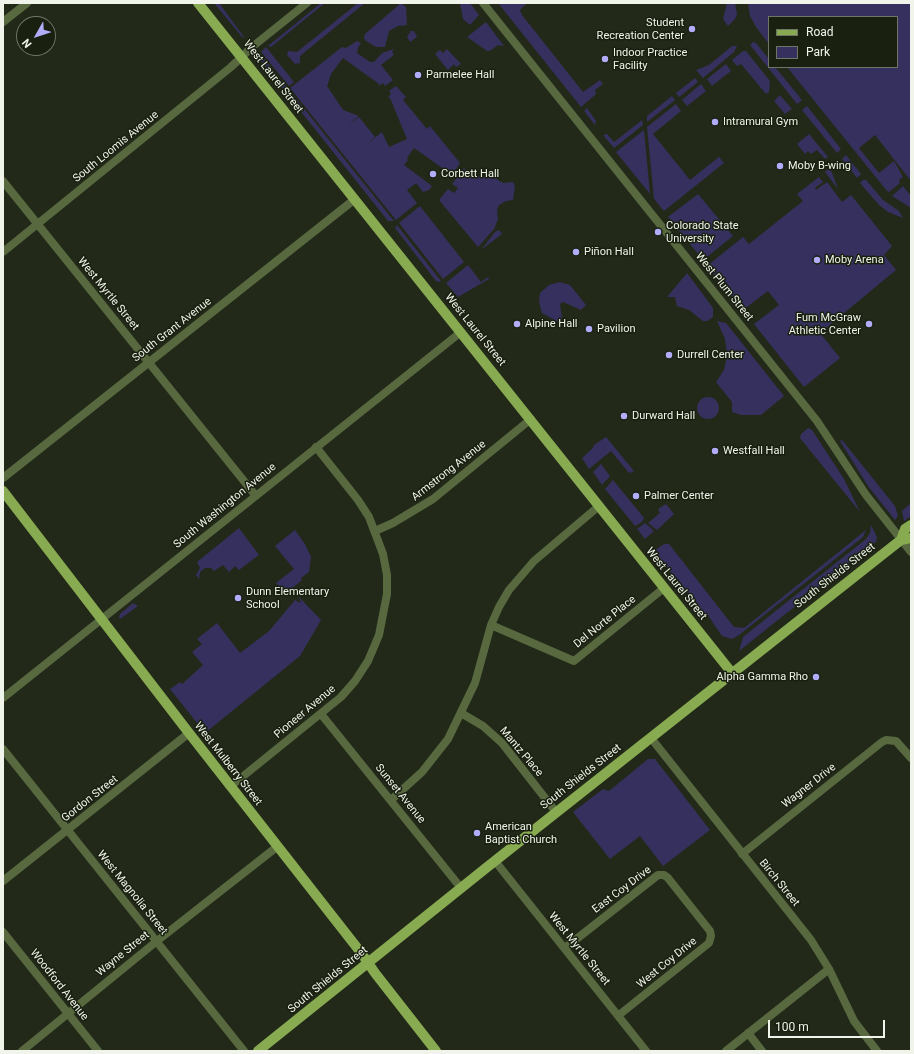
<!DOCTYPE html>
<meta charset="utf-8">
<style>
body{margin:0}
#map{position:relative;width:914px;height:1054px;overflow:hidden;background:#232919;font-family:Roboto,sans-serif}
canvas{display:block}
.frame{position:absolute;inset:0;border:4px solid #f0f4ea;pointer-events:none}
.legend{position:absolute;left:768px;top:16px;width:130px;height:52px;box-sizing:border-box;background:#192010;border:1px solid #6f7567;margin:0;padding:5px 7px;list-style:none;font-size:12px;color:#f0f4ea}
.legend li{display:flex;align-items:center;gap:8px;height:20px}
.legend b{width:20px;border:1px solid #6f7567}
.north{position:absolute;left:16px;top:16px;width:40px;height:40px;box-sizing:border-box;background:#192010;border:1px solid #6f7567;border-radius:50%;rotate:231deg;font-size:11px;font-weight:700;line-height:16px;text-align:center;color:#f0f4ea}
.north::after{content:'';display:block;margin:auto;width:14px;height:18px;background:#b1adfa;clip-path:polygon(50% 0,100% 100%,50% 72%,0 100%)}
.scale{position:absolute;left:768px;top:1020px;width:117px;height:18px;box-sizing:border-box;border:2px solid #f0f4ea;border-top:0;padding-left:5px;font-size:12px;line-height:14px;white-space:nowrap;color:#f0f4ea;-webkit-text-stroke:3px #192010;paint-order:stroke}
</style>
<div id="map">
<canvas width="914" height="1054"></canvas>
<div class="frame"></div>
<ul class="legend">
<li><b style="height:5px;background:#88ab52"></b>Road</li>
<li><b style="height:11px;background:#35305e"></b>Park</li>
</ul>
<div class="north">N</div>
<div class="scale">100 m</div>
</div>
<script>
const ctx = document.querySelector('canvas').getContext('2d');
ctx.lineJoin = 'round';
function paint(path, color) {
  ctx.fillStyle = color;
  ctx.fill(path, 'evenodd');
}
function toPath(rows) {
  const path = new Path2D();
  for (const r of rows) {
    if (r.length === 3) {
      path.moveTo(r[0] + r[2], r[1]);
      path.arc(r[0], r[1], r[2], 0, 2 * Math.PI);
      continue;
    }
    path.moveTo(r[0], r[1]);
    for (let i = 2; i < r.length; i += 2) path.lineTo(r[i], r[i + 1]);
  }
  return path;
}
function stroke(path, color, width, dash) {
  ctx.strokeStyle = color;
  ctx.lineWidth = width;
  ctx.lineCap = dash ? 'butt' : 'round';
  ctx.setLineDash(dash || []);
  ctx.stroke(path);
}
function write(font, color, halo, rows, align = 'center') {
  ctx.font = font + ' Roboto,sans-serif';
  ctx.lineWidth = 3;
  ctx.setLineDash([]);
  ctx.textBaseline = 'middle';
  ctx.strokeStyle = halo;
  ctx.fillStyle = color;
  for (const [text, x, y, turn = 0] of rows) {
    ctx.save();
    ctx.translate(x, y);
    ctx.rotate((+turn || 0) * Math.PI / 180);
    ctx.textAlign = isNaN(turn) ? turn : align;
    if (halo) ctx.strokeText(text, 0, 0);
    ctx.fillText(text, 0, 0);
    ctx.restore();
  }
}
const green = toPath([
 [214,3,219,3,244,37,243,38],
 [321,3,325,3,271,47,268,46],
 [358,3,365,3,300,56,300,63,295,64,287,55,288,51,297,52],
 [401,3,406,7,407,25,398,26,389,31,385,47,376,47,366,41,364,38,365,34],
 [460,3,470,3,479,15,470,25,463,19],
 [498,3,527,3,520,10,522,15,583,92,600,80,603,84,595,90,596,94,581,107],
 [727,3,735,3,737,14,735,19,728,26,723,19],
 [748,3,911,3,911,181,875,135,859,148,879,173,894,161,903,177,899,180,900,183,889,192,887,191,787,67,897,67,897,17,769,17,769,44,756,27,750,16],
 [486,22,504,46,498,45,490,51,487,51,467,37],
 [411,31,414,31,417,37,410,42,407,37],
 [357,41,361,43,358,48,357,53,370,62,374,62,382,53,394,49,392,52,394,55,381,65,393,80,385,86,383,83,379,86,379,84,343,58,331,74,327,86,343,110,359,116,348,125,359,117,375,137,365,146,382,132,389,147,407,139,390,98,388,97,391,94,389,91,396,86,406,97,403,100,427,129,430,126,460,163,452,175,414,148,407,158,408,160,404,165,432,186,429,190,423,192,416,183,407,190,417,203,396,220,290,88,342,47,346,48],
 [753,42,756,43,769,59,769,67,775,67,802,100,797,104,750,45],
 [732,46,737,46,734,52,703,78,696,70,709,65],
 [266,47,294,82,289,86,261,52],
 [447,49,461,64,456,67,454,64,448,70,435,54,440,50,443,53],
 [743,51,746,51,770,81,769,92,766,94,741,64,737,66,732,60],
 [262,56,394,221,388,221,260,60],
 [726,64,731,71,712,86,707,79],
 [695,78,698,82,679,97,676,93],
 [701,84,706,91,687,106,682,100],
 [780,95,792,109,785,114,774,101],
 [672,96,675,100,647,122,647,116],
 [676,104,681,111,653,134,690,180,719,157,724,163,664,211,654,199,647,127],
 [807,106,841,149,837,153,802,110],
 [587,108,596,121,595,125,584,111],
 [642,120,643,125,614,148,603,135,607,134,614,142],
 [644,130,650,194,616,152],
 [809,134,828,157,825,159,817,150,811,154,808,151,805,154,797,144],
 [846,155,861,174,857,178,842,159],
 [833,165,835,168,831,170,838,189,825,172],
 [464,168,472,178,476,175,483,177,494,175,499,181,504,183,513,182,515,186,513,200,506,201,499,205,497,210,498,219,494,229,478,247,439,200,448,189,454,193,458,188,452,184],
 [819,177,823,182,815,188,816,190,827,182,842,202,851,195,892,246,884,255,896,270,820,333,840,358,804,387,754,324,779,305,768,291,743,310,707,266,743,237,749,244,798,205,803,201,797,194],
 [863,180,866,180,883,200,899,211,903,218,888,212,879,205,860,183],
 [903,186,911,196,911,208,892,196],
 [698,194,733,236,703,260,668,217],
 [420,206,464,262,443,279,399,223],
 [397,225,441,281,440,282,436,281,395,228],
 [499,230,502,234,481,250,495,232],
 [468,265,481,282,488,277,489,279,458,297,446,283],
 [687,273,713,308,713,317,707,321,703,321,689,310,677,306,675,297,667,297],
 [560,282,570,285,586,305,581,310,563,302,560,304,562,318,560,323,542,313,539,302,540,293,549,285],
 [717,321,726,323,784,396,761,415,741,415,732,412,732,402,716,382,724,370,727,355,725,339],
 [708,408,11],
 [808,428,812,430,844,479,860,512,800,438,801,434],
 [606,437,634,471,629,473,611,451,589,469,582,458,593,448,594,445],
 [842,440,895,506,898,516,895,520,868,486,840,441],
 [601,464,610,476,602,485,593,472],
 [613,480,644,518,642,522,635,526,605,489],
 [911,503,911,516,904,521,902,511],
 [666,504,674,514,657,530,648,523,660,513,658,509],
 [645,523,654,531,645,539,637,529],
 [871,525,877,537,876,542,739,651,743,637,866,539,870,533],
 [239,528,259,555,239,570,235,566,229,572,223,565,214,571,211,568,205,568,200,572,199,579,196,575,200,568,197,562],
 [295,530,305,544,311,557,309,572,301,578,302,580,285,594,276,583,294,569,275,546],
 [866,530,863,537,739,635,732,639,722,636,707,614,705,615,654,551,664,544,669,544,734,627,744,628],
 [299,597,321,620,300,656,205,733,170,689,180,682,182,684,203,665,192,652,202,644,197,639,217,623,240,653,269,631,295,600,301,603],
 [133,603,138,606,120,619,119,617,120,614],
 [648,759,655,759,710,830,663,866,640,836,610,859,573,812,603,789,609,791]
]);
const minor = toPath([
 [483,3,817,421,866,495,911,552],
 [3,22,27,3],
 [3,181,256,496],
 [3,252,231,67,252,47,307,3],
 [3,478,355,199],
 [375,531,393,523,433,499,531,419],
 [491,625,574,661,664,588],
 [3,698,461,332],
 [461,713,483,726,502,743,556,812],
 [321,714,461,888],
 [651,738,811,940,829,969,854,1021,877,1051],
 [3,749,244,1051],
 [231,786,341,697,355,681,368,661,379,635,387,594,387,575,383,554,369,517,358,500,316,447],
 [391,800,422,772,448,739,475,683,491,625,499,607,509,590,534,561,599,506],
 [742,854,882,742,886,740,896,741,911,758],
 [495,861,646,1051],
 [3,881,189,733],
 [3,932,98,1051],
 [565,948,658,875,664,875,668,878,710,931,711,936,709,943,619,1015],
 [748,1033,762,1051],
 [22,1051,157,941,278,846],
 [726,1051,829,969]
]);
const major = toPath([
 [198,3,732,673],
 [3,491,189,733,362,954,375,973,436,1051],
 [901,540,905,529,911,525],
 [258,1051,486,868,892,547,901,540,911,538]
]);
const markers = [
 [692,29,4,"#b1adfa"],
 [605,59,4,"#b1adfa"],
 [418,75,4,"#b1adfa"],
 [715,122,4,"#b1adfa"],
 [780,166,4,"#b1adfa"],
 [433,174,4,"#b1adfa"],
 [658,232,4,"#b1adfa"],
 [576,252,4,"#b1adfa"],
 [817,260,4,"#b1adfa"],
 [517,324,4,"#b1adfa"],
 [869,324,4,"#b1adfa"],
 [589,329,4,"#b1adfa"],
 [669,355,4,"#b1adfa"],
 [624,416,4,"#b1adfa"],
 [715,451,4,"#b1adfa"],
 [636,496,4,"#b1adfa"],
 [238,598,4,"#b1adfa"],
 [816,677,4,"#b1adfa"],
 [477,833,4,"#b1adfa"]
];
const poiNames = [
 ["Student",684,23,"right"],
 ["Recreation Center",684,36,"right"],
 ["Indoor Practice",613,53],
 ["Facility",613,66],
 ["Parmelee Hall",426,75],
 ["Intramural Gym",723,122],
 ["Moby B-wing",788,166],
 ["Corbett Hall",441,174],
 ["Colorado State",666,226],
 ["University",666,239],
 ["Piñon Hall",584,252],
 ["Moby Arena",825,260],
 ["Fum McGraw",861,318,"right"],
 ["Athletic Center",861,331,"right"],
 ["Alpine Hall",525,324],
 ["Pavilion",597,329],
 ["Durrell Center",677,355],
 ["Durward Hall",632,416],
 ["Westfall Hall",723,451],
 ["Palmer Center",644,496],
 ["Dunn Elementary",246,592],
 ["School",246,605],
 ["Alpha Gamma Rho",808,677,"right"],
 ["American",485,827],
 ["Baptist Church",485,840]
];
const streetNames = [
 ["West Laurel Street",273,77,52],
 ["South Loomis Avenue",116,147,-39],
 ["West Plum Street",724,287,51],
 ["West Myrtle Street",108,294,51],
 ["South Grant Avenue",172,330,-38],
 ["West Laurel Street",475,330,51],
 ["Armstrong Avenue",449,471,-38],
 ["South Washington Avenue",225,506,-39],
 ["South Shields Street",835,576,-38],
 ["West Laurel Street",676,584,51],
 ["Del Norte Place",605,622,-39],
 ["Pioneer Avenue",305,712,-40],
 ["Mantz Place",521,752,50],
 ["West Mulberry Street",228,764,52],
 ["South Shields Street",581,777,-38],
 ["Wagner Drive",809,786,-38],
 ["Sunset Avenue",400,794,51],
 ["Gordon Street",90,799,-38],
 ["Birch Street",779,883,51],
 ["East Coy Drive",622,890,-37],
 ["West Magnolia Street",132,893,51],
 ["West Myrtle Street",579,949,51],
 ["Wayne Street",123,954,-39],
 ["West Coy Drive",667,963,-39],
 ["South Shields Street",328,980,-39],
 ["Woodford Avenue",59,985,52]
];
paint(green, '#35305e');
stroke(minor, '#586940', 8);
stroke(major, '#88ab52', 10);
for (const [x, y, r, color] of markers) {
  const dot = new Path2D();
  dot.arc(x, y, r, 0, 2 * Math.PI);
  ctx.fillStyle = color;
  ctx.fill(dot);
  stroke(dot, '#192010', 1.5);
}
write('11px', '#f0f4ea', '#192010', poiNames, 'left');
write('11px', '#f0f4ea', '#192010', streetNames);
</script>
